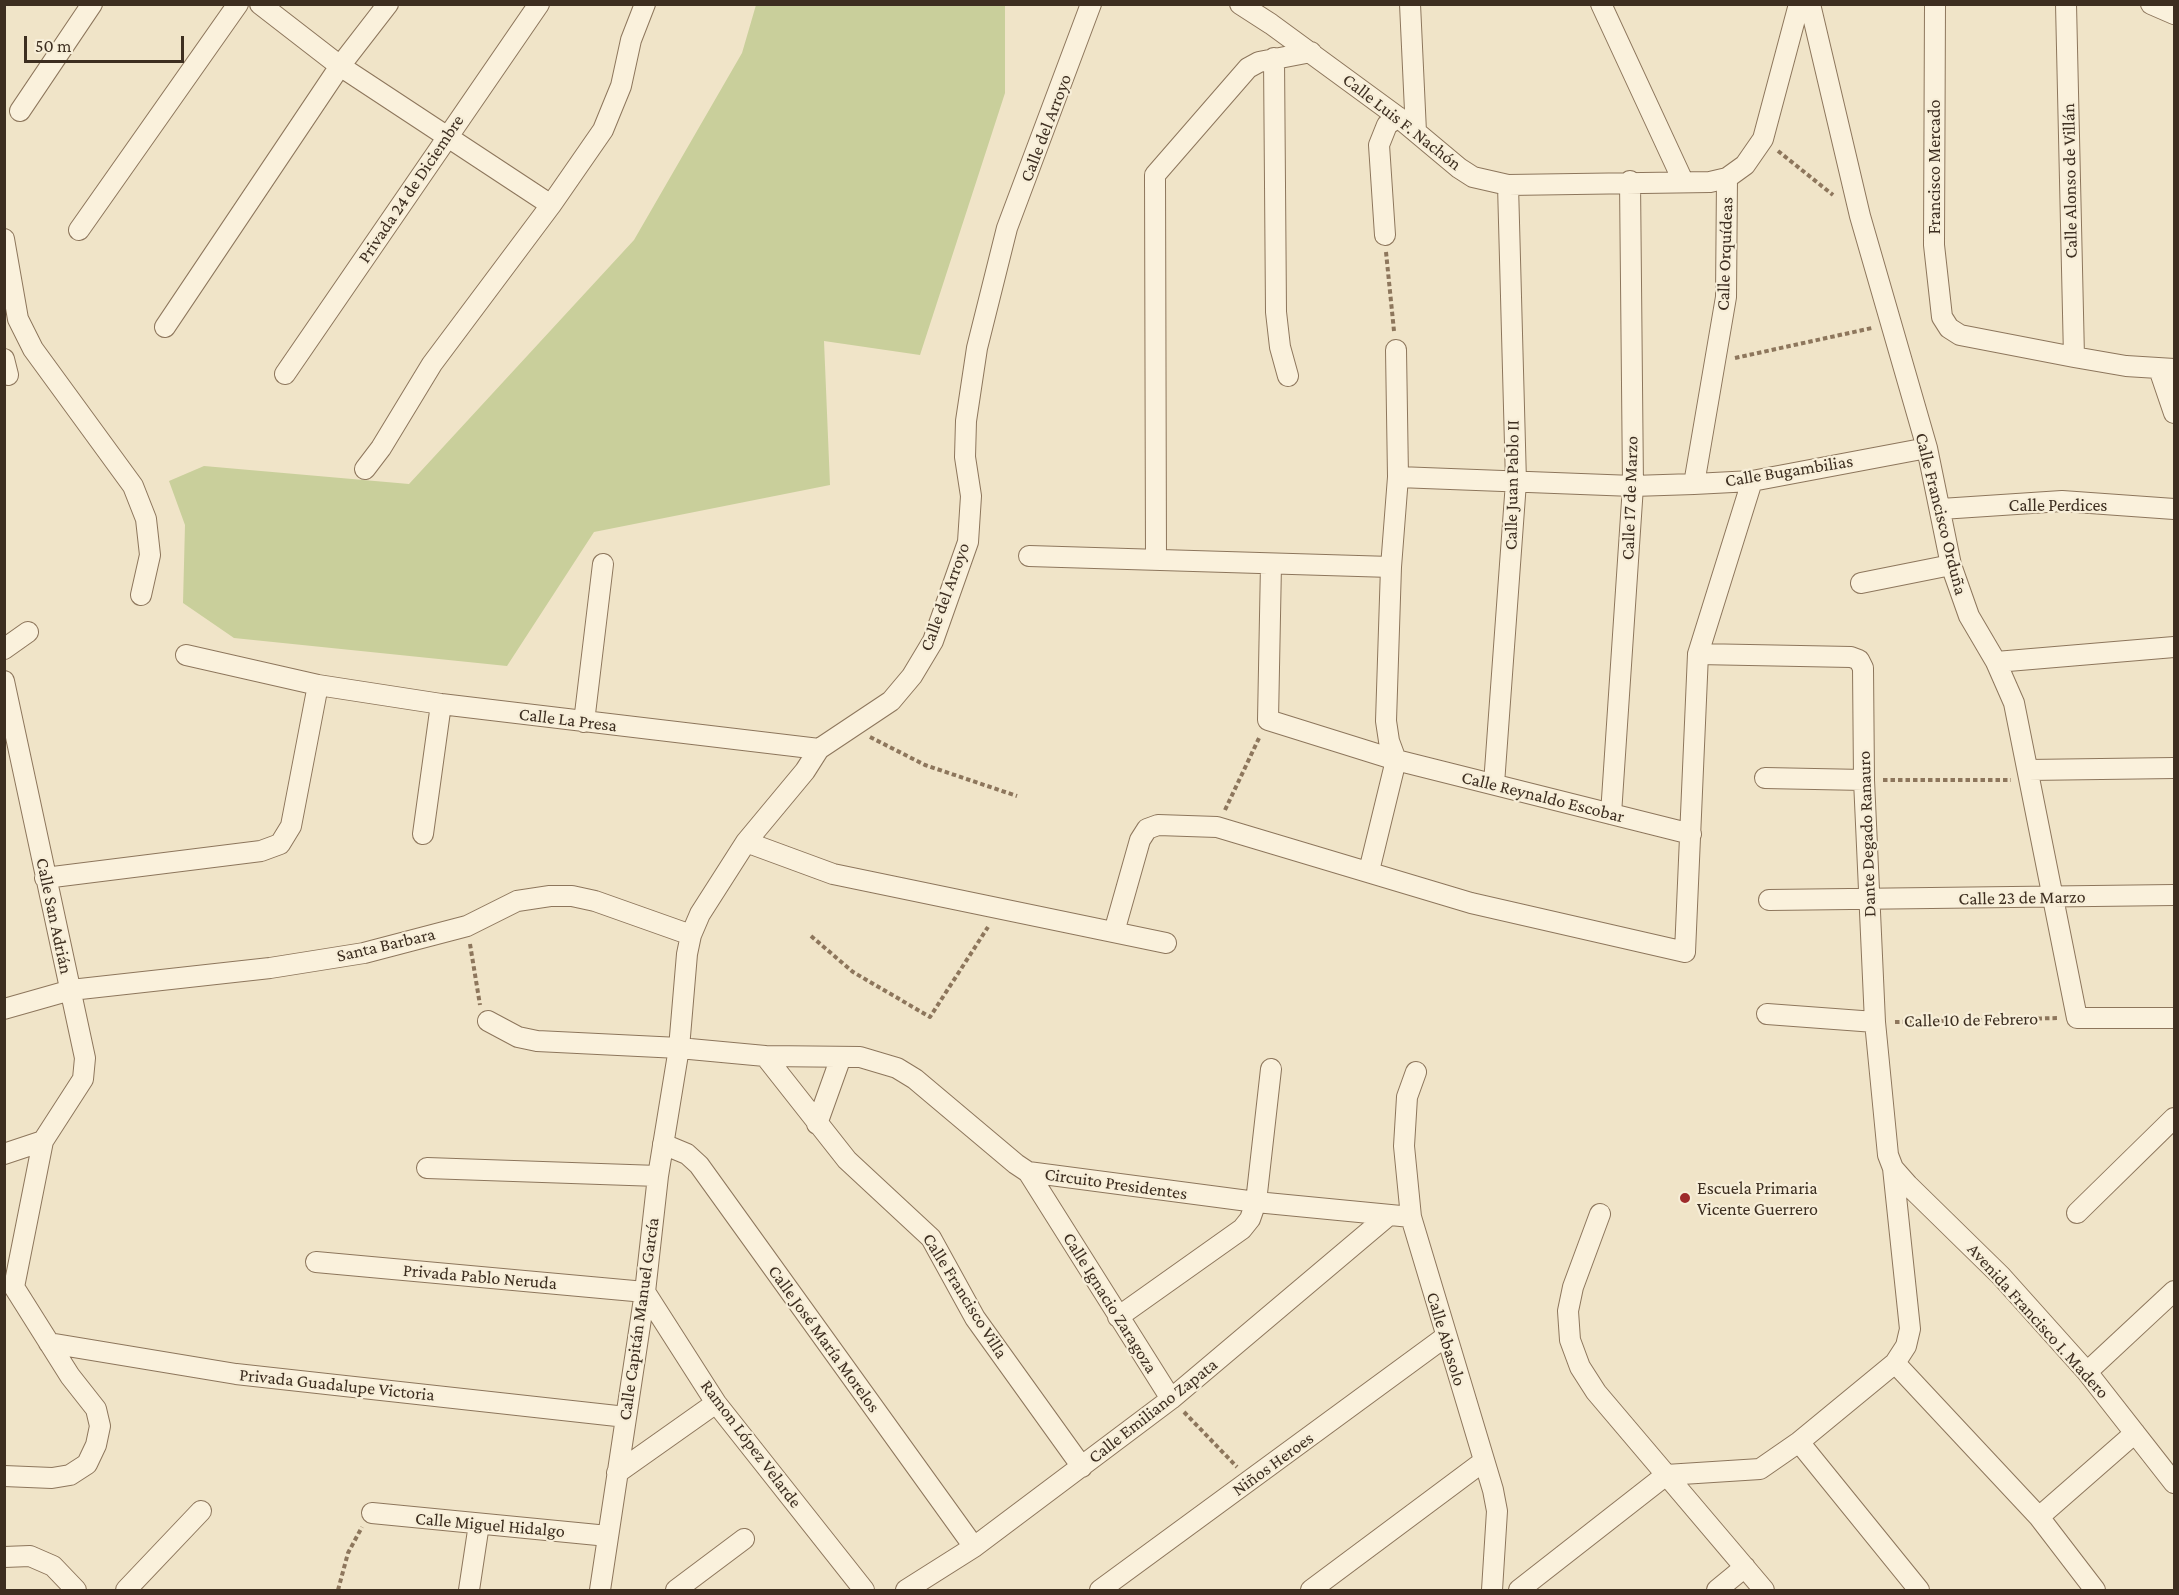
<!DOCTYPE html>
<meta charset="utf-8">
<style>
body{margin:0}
#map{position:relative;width:2179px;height:1595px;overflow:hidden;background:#f0e4c8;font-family:"Crimson Pro",serif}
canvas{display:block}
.frame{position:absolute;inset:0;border:6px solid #3d2e20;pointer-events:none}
.scale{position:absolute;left:24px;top:36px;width:160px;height:27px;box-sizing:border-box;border:3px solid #3d2e20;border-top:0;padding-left:8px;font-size:18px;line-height:21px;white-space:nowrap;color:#3d2e20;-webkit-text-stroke:4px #f7eed8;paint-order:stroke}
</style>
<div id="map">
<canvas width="2179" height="1595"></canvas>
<div class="frame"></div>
<div class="scale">50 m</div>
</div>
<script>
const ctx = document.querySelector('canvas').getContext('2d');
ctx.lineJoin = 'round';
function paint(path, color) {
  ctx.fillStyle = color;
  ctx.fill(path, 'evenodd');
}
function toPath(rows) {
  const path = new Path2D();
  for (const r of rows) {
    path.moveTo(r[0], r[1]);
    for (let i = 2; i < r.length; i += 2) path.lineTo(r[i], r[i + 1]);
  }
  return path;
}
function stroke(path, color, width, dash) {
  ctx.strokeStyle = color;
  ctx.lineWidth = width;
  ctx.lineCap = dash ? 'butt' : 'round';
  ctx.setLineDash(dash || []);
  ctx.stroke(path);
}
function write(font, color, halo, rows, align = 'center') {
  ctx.font = font + ' "Crimson Pro",serif';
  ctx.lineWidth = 4.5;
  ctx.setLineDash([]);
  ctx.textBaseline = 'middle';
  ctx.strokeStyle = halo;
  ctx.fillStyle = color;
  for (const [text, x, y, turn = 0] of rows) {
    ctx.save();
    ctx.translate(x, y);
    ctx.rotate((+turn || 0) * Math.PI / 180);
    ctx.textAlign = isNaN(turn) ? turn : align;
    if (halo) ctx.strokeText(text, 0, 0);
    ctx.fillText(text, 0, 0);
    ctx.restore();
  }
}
const green = toPath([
 [756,5,1005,5,1005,93,920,355,824,341,830,485,594,532,507,666,234,638,183,603,185,525,169,481,204,466,409,484,634,240,742,53]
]);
const path = toPath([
 [1778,151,1833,195],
 [1386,252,1394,331],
 [1735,358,1872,328],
 [870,737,925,765,1017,796],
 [1883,780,2011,780],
 [1225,810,1260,736],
 [811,936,853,972,930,1017,988,927],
 [470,944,480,1005],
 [1895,1022,2059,1018],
 [1184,1412,1237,1467],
 [338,1590,348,1553,362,1527]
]);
const street = toPath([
 [260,4,340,66,551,205],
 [1240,4,1271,24,1398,117,1459,168,1473,177,1508,185,1710,182,1727,178,1745,165,1763,139,1799,4],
 [1410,4,1416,132],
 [1601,4,1683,181],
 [1810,4,1860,216,1927,448,1951,565,1969,616,1996,662,2014,703,2077,1018,2174,1018],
 [1935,4,1934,245,1942,317,1949,328,1960,335,2074,357,2126,366,2174,369],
 [2066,4,2074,357],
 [2151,4,2174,14],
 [1274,58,1276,312,1280,347,1288,376],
 [20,111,92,4],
 [79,230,238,4],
 [1385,235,1379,145,1387,125,1398,117],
 [4,239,18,319,33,349,133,486,146,519,150,555,141,595],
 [165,327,340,66,388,4],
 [4,359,8,375],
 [2159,369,2174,413],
 [285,374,539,4],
 [365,469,381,448,432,364,551,205,603,130,621,86,631,40,645,4],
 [1398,477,1633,486,1694,484,1752,481,1927,448],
 [1694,484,1726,297,1727,178],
 [1941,509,2062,501,2174,509],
 [1029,556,1391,567],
 [1156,560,1155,175,1248,68,1259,62,1311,52],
 [1271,564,1268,720,1396,760,1691,834],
 [1861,583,1951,565],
 [4,649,28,632],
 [1698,654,1851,657,1859,660,1863,668,1864,780,1875,1022,1888,1155,1893,1168,1908,1185,2001,1276,2087,1372,2174,1483],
 [186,655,318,685,441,704,819,749],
 [1996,662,2174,647],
 [4,681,85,1058,83,1079,43,1141,14,1287],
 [584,722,603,564],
 [2028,770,2174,768],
 [1765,778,1864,780],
 [1494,784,1516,482,1508,185],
 [1611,814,1633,486,1630,181],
 [423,834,441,704],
 [746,842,833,874,1166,943],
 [1369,871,1396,760,1389,741,1386,721,1391,567,1398,477,1396,350],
 [45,878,261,851,280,844,291,826,318,685],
 [1769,900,2174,895],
 [1114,932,1140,840,1147,829,1158,825,1217,827,1471,903,1685,952,1698,654,1752,481],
 [4,1009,71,990,270,968,364,953,467,926,517,901,550,896,572,896,595,901,691,935],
 [1767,1014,1875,1022],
 [488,1021,518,1037,537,1041,679,1048,765,1056,860,1057,897,1068,915,1079,1016,1164,1028,1172,1256,1202,1411,1217],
 [765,1056,847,1160,931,1238,975,1318,1082,1467],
 [1416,1072,1407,1097,1404,1146,1411,1217,1493,1490,1497,1511,1492,1590],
 [817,1124,841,1057],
 [663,1144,687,1154,699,1165,974,1547],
 [4,1154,43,1141],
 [427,1168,658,1176],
 [1028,1172,1171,1399],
 [2077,1213,2174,1118],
 [1600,1214,1573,1287,1568,1311,1570,1340,1580,1367,1596,1392,1764,1590],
 [316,1262,645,1292,716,1403,864,1590],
 [1118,1317,1242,1229,1250,1219,1256,1202,1271,1069],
 [49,1343,236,1374,626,1417],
 [1895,1363,2039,1517,2095,1590],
 [2087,1372,2174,1291],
 [1799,1442,1919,1590],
 [617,1473,716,1403],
 [1666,1475,1760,1469,1799,1442,1895,1363,1906,1346,1910,1329,1893,1168],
 [4,1476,52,1478,70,1475,87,1464,96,1445,100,1426,96,1409,70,1376,14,1287],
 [372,1513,608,1536],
 [2039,1517,2135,1433],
 [4,1557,30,1556,53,1566,76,1590],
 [126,1590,201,1511],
 [469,1590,479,1524],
 [600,1590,645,1292,658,1176,679,1048,687,954,691,935,700,914,746,842,805,771,819,749,891,701,912,676,933,641,968,542,971,496,965,457,966,421,977,348,1007,228,1091,4],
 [676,1590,744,1539],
 [906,1590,974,1547,1171,1399,1389,1215],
 [1100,1590,1445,1337],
 [1311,1590,1484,1461],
 [1519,1590,1666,1475],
 [1717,1590,1745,1567]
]);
const markers = [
 [1685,1198,6,"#9e2a2b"]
];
const streetNames = [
 ["Calle Luis F. Nachón",1402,122,38],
 ["Calle del Arroyo",1046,128,-69],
 ["Francisco Mercado",1934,167,-90],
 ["Calle Alonso de Villán",2070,181,-91],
 ["Privada 24 de Diciembre",411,189,-56],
 ["Calle Orquídeas",1725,254,-88],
 ["Calle Bugambilias",1789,471,-9],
 ["Calle Juan Pablo II",1512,485,-89],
 ["Calle 17 de Marzo",1630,498,-88],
 ["Calle Perdices",2058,505],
 ["Calle Francisco Orduña",1941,514,76],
 ["Calle del Arroyo",945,597,-70],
 ["Calle La Presa",568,720,7],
 ["Calle Reynaldo Escobar",1543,797,14],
 ["Dante Degado Ranauro",1867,834,-92],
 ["Calle 23 de Marzo",2022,898,-1],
 ["Calle San Adrián",54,916,78],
 ["Santa Barbara",386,945,-13],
 ["Calle 10 de Febrero",1971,1020,-1],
 ["Circuito Presidentes",1116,1184,8],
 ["Privada Pablo Neruda",480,1277,5],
 ["Calle Francisco Villa",965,1296,58],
 ["Calle Ignacio Zaragoza",1110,1303,58],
 ["Calle Capitán Manuel García",639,1319,-82],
 ["Avenida Francisco I. Madero",2038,1321,48],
 ["Calle José María Morelos",824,1339,54],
 ["Calle Abasolo",1446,1339,73],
 ["Privada Guadalupe Victoria",337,1385,6],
 ["Calle Emiliano Zapata",1153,1411,-38],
 ["Ramon López Velarde",751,1444,53],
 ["Niños Heroes",1273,1464,-36],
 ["Calle Miguel Hidalgo",490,1525,5]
];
const poiNames = [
 ["Escuela Primaria",1697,1188],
 ["Vicente Guerrero",1697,1209]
];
paint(green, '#c9cf9b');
stroke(street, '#8d765c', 22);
stroke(path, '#8d765c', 4, [4.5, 3]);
stroke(street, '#faf1dc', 20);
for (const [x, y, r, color] of markers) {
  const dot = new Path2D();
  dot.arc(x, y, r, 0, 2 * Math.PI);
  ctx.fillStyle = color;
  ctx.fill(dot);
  stroke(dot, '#f7eed8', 2);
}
write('18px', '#3d2e20', '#f7eed8', streetNames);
write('18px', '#3d2e20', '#f7eed8', poiNames, 'left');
</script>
